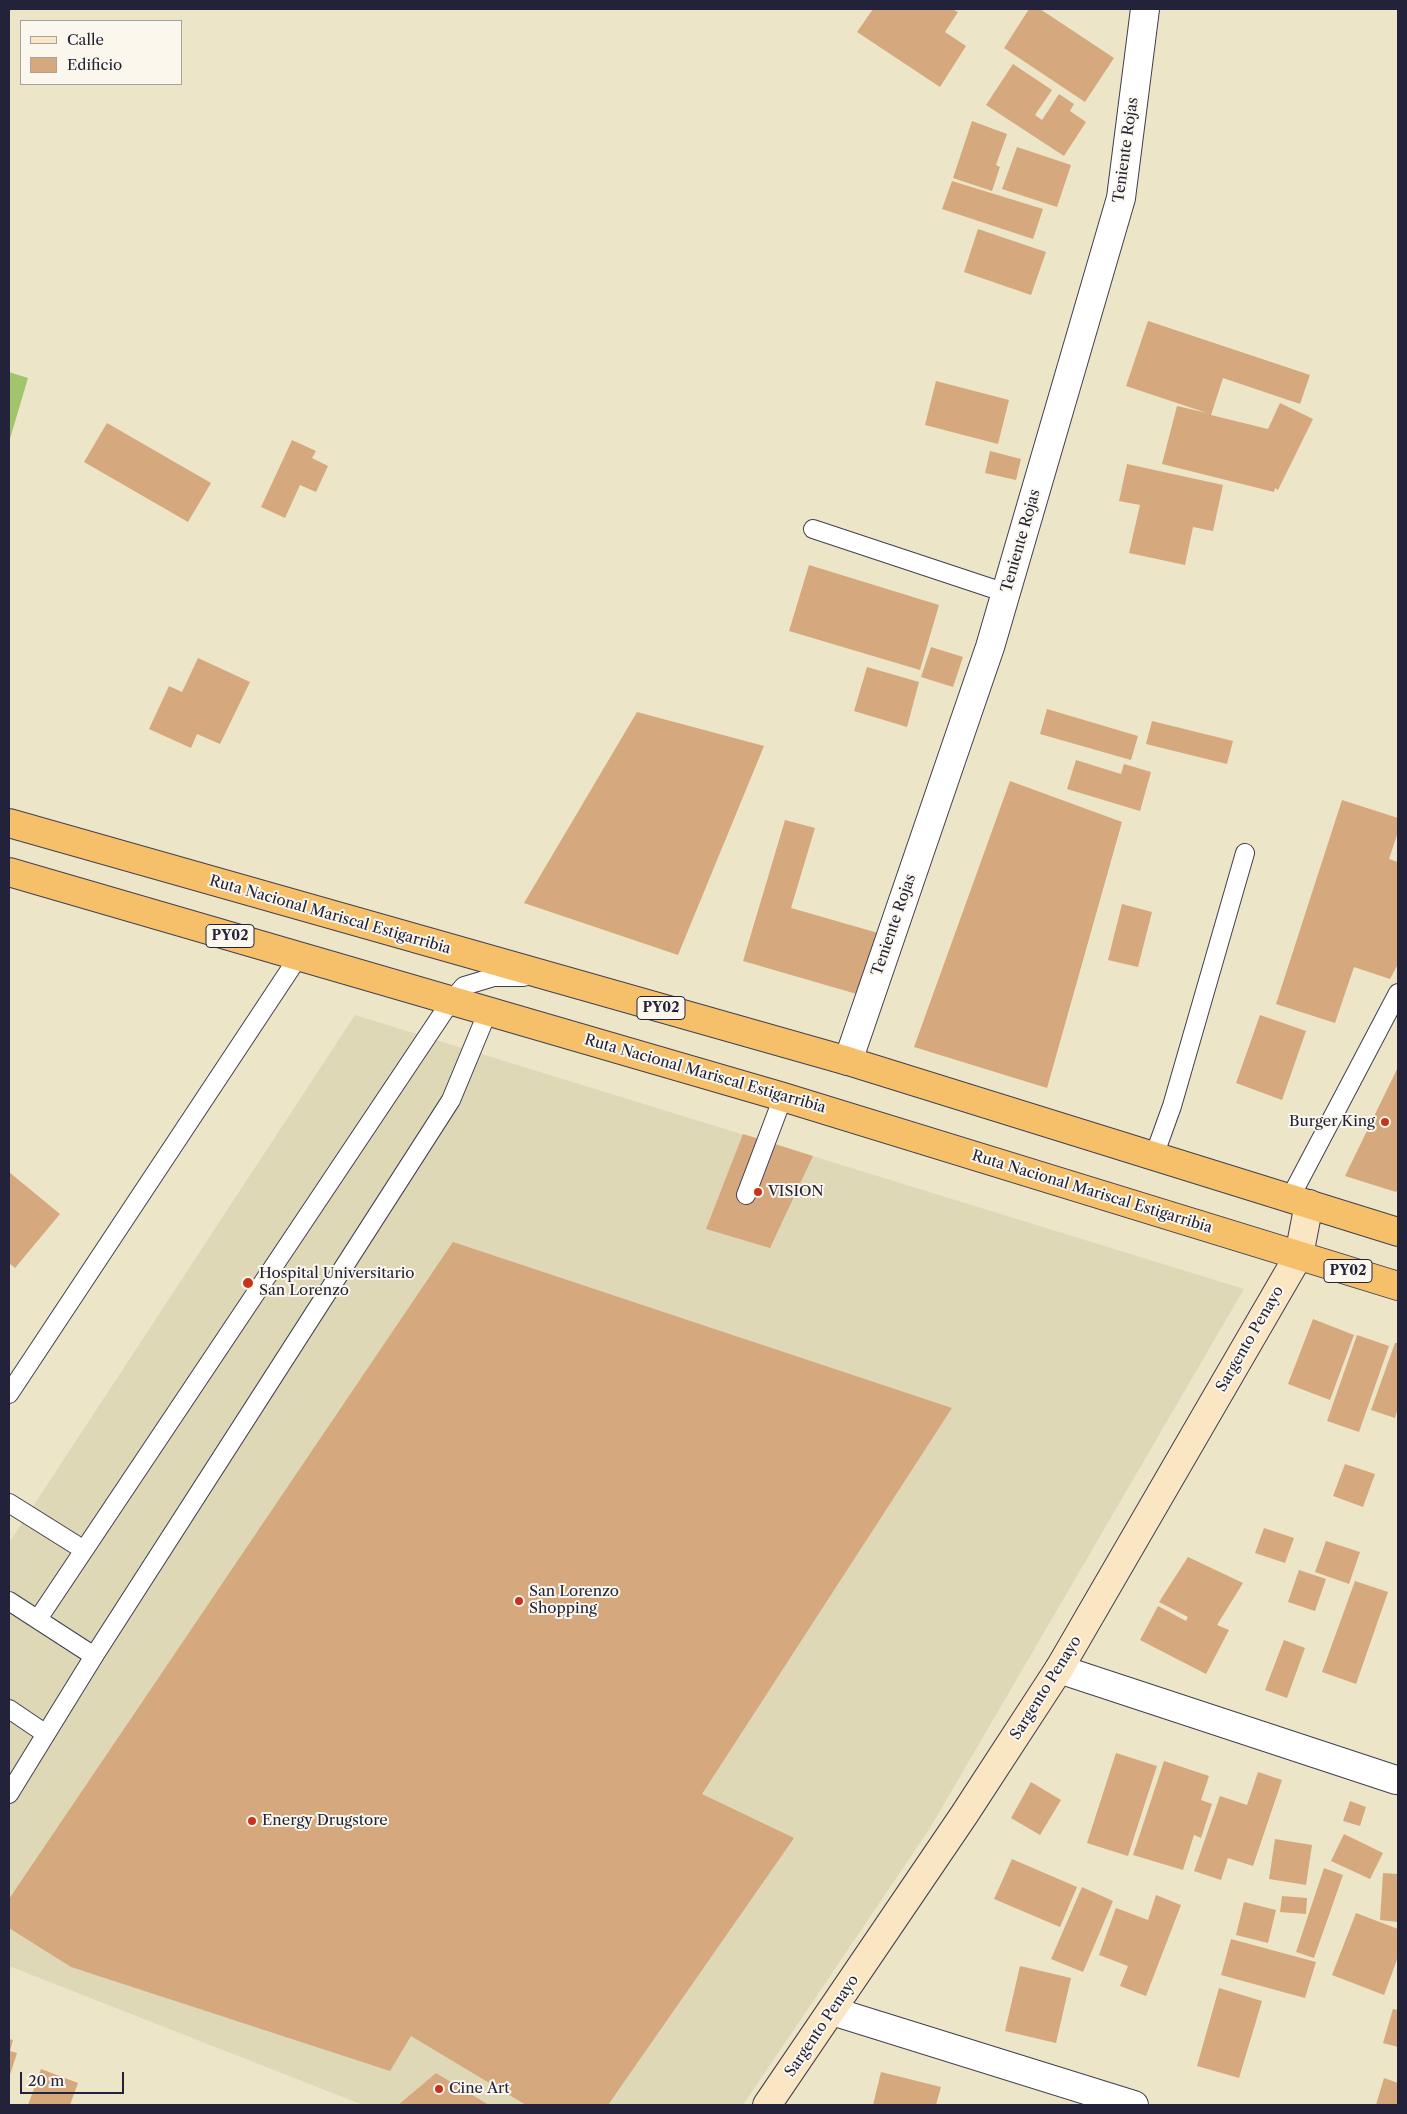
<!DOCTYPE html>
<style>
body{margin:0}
#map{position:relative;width:1407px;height:2114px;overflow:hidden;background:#ede5c7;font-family:"Libre Caslon Text",serif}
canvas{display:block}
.frame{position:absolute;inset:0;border:10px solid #22223b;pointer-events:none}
.legend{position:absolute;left:20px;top:20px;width:162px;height:65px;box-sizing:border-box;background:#fbf7ec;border:1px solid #a4a2a5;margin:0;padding:6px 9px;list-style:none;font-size:15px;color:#22223b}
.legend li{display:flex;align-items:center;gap:10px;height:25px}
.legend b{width:25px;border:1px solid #a4a2a5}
.scale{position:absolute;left:20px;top:2072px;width:104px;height:22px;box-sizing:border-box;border:2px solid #22223b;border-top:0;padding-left:6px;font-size:15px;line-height:18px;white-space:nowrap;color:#22223b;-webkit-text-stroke:4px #fbf7ec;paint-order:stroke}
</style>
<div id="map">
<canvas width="1407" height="2114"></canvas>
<div class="frame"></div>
<ul class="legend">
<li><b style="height:6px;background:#fbe6c4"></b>Calle</li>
<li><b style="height:14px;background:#d6a87e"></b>Edificio</li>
</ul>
<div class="scale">20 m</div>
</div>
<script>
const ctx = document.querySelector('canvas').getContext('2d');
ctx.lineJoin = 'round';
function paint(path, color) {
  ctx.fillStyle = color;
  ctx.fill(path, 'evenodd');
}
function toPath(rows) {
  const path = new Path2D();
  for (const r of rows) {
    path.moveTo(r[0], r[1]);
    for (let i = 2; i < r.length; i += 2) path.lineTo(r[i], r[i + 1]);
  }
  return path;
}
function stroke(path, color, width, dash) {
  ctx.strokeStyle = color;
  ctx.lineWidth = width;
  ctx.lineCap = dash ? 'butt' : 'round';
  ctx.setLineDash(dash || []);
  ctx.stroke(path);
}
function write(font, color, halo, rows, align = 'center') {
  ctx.font = font + ' "Libre Caslon Text",serif';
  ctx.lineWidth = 4;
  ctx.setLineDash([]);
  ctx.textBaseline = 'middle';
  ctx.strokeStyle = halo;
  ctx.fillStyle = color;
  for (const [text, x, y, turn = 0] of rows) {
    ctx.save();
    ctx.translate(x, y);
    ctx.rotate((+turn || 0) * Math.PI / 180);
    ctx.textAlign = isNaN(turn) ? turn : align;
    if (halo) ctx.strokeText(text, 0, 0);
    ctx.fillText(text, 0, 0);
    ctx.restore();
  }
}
const built = toPath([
 [355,1015,1244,1289,930,1828,743,2105,489,2105,436,2073,398,2105,363,2105,9,1966,9,1543]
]);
const green = toPath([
 [9,372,28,378,9,442]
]);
const building = toPath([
 [873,9,952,9,958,12,945,32,966,46,940,87,857,32],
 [1029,9,1040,9,1114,58,1085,102,1004,48],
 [1013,64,1052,90,1035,115,1042,120,1059,94,1074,104,1070,111,1086,122,1064,156,986,105],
 [972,121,1007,134,996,165,1000,167,992,191,953,178],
 [1017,147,1071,165,1057,207,1002,189],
 [952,181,1043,209,1033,239,942,209],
 [978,229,1046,252,1031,295,964,272],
 [1148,321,1310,375,1300,404,1223,378,1211,415,1268,429,1280,403,1313,419,1278,490,1275,488,1274,492,1162,464,1177,406,1207,413,1126,386],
 [936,381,1009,400,998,444,925,425],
 [107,423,211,483,188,522,84,462],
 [292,440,316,451,312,458,328,466,316,492,300,485,285,518,261,507],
 [990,451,1021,459,1016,480,985,473],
 [1127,464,1223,485,1213,531,1193,527,1185,565,1129,553,1140,505,1119,501],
 [809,565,939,605,920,670,789,631],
 [931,647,963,657,953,687,921,677],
 [198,658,250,682,220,744,197,734,191,748,149,729,169,686,182,692],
 [867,667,919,682,907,727,854,711],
 [1047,709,1138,736,1131,760,1040,734],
 [637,712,764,746,678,955,524,903],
 [1152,721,1233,741,1227,764,1146,744],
 [1076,760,1121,774,1124,764,1151,772,1140,811,1067,789],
 [1010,781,1122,822,1047,1088,914,1047],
 [1342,800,1398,818,1398,832,1389,859,1398,862,1398,964,1390,979,1354,967,1335,1023,1276,1004],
 [785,820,815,828,791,908,885,935,867,997,743,961],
 [1122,904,1152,912,1138,967,1108,960],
 [1260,1015,1306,1031,1282,1100,1236,1083],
 [1398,1067,1398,1189,1396,1192,1345,1176],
 [743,1134,813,1156,770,1248,706,1229],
 [9,1172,60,1214,15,1268,9,1263],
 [453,1242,952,1408,702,1794,794,1838,608,2105,526,2105,411,2036,390,2071,71,1967,9,1928,9,1899],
 [1313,1319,1354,1335,1330,1400,1288,1384],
 [1357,1335,1389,1346,1359,1432,1327,1421],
 [1395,1343,1398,1343,1398,1408,1395,1418,1371,1410],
 [1345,1464,1375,1474,1363,1507,1333,1496],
 [1264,1528,1294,1538,1285,1563,1255,1553],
 [1326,1541,1360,1552,1349,1584,1315,1572],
 [1188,1557,1243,1583,1217,1625,1229,1630,1206,1674,1140,1640,1158,1606,1186,1621,1188,1617,1159,1602],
 [1299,1570,1326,1579,1315,1611,1288,1602],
 [1355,1581,1388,1592,1356,1684,1322,1672],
 [1284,1640,1305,1648,1287,1698,1265,1690],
 [1116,1753,1157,1766,1128,1856,1087,1843],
 [1164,1761,1209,1776,1201,1800,1212,1804,1201,1838,1194,1835,1183,1870,1133,1855],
 [1258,1772,1282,1780,1253,1866,1228,1858,1221,1880,1194,1871,1220,1796,1247,1805],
 [1031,1782,1061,1800,1040,1835,1011,1818],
 [1350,1801,1366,1807,1360,1826,1343,1821],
 [1344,1834,1383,1853,1370,1879,1331,1861],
 [1275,1839,1312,1845,1306,1885,1269,1879],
 [1012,1859,1077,1887,1060,1927,994,1899],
 [1324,1868,1343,1875,1314,1958,1296,1952],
 [1383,1873,1398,1874,1398,1922,1380,1920],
 [1082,1887,1113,1901,1083,1972,1051,1959],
 [1156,1895,1181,1905,1146,1996,1120,1986,1128,1966,1099,1955,1116,1908,1148,1920],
 [1282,1896,1307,1898,1306,1914,1280,1912],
 [1244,1902,1276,1910,1268,1943,1236,1935],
 [1356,1913,1398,1929,1398,1957,1384,1995,1332,1975],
 [1231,1939,1316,1962,1305,1998,1221,1975],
 [1020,1966,1071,1978,1056,2043,1005,2031],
 [1219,1988,1262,2001,1239,2078,1197,2066],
 [1393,2009,1398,2010,1398,2047,1383,2043],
 [9,2039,13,2040,10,2051,17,2053,9,2078],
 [41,2069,78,2083,70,2105,28,2105],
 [881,2072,941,2087,936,2105,873,2105],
 [436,2073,489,2105,398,2105],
 [1384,2078,1398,2083,1398,2105,1376,2105]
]);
const lane = toPath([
 [813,529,1006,593],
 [1154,1156,1172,1106,1245,853],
 [746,1195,783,1097],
 [1290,1198,1398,993],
 [9,1394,299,956],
 [9,1503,84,1550],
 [9,1601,94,1656],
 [38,1619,451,1001,464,986,494,977,524,977],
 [9,1709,46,1734],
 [9,1794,94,1656,451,1100,488,1011]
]);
const street = toPath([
 [848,1061,990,647,1121,198,1145,9],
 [1059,1669,1396,1780],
 [832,2011,1134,2105]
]);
const secondary = toPath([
 [767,2105,964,1815,1059,1669,1299,1255,1309,1204]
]);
const highway = toPath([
 [9,823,848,1061,1398,1232],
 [9,872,783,1097,1398,1286]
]);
const markers = [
 [1385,1122,5,"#c8321e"],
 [758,1192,5,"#c8321e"],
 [248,1283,6,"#c8321e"],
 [519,1601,5,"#c8321e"],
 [252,1821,5,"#c8321e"],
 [439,2089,5,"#c8321e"]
];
const shields = [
 [230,936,48],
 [661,1008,48],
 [1348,1271,48]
];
const shieldNames = [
 ["PY02",230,936],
 ["PY02",661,1008],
 ["PY02",1348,1271]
];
const streetNames = [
 ["Teniente Rojas",1126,150,-82],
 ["Teniente Rojas",1021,541,-74],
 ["Ruta Nacional Mariscal Estigarribia",330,915,16],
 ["Teniente Rojas",894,925,-71],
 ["Ruta Nacional Mariscal Estigarribia",705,1074,16],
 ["Ruta Nacional Mariscal Estigarribia",1092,1192,17],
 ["Sargento Penayo",1250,1339,-60],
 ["Sargento Penayo",1046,1688,-58],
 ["Sargento Penayo",822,2026,-56]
];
const poiNames = [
 ["Burger King",1375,1122,"right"],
 ["VISION",768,1192],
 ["Hospital Universitario",259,1274],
 ["San Lorenzo",259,1291],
 ["San Lorenzo",529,1592],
 ["Shopping",529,1609],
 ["Energy Drugstore",262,1821],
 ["Cine Art",449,2089]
];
paint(built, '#ded8b7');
paint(green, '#a2c46d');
paint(building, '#d6a87e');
stroke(lane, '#403f50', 20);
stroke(street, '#403f50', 30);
stroke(secondary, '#403f50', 30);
stroke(highway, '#403f50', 30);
stroke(lane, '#fff', 18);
stroke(street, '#fff', 28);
stroke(secondary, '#fbe6c4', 28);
stroke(highway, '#f6c06b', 28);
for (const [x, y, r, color] of markers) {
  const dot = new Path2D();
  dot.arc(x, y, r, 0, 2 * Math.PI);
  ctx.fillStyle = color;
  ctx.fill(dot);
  stroke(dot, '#fbf7ec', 2);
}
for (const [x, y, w] of shields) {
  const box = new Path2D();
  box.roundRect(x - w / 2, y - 11.5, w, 23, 4);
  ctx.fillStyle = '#fbf7ec';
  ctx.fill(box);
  stroke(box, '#22223b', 1);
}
write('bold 14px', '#22223b', null, shieldNames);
write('15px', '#22223b', '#fbf7ec', streetNames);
write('15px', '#22223b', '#fbf7ec', poiNames, 'left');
</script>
